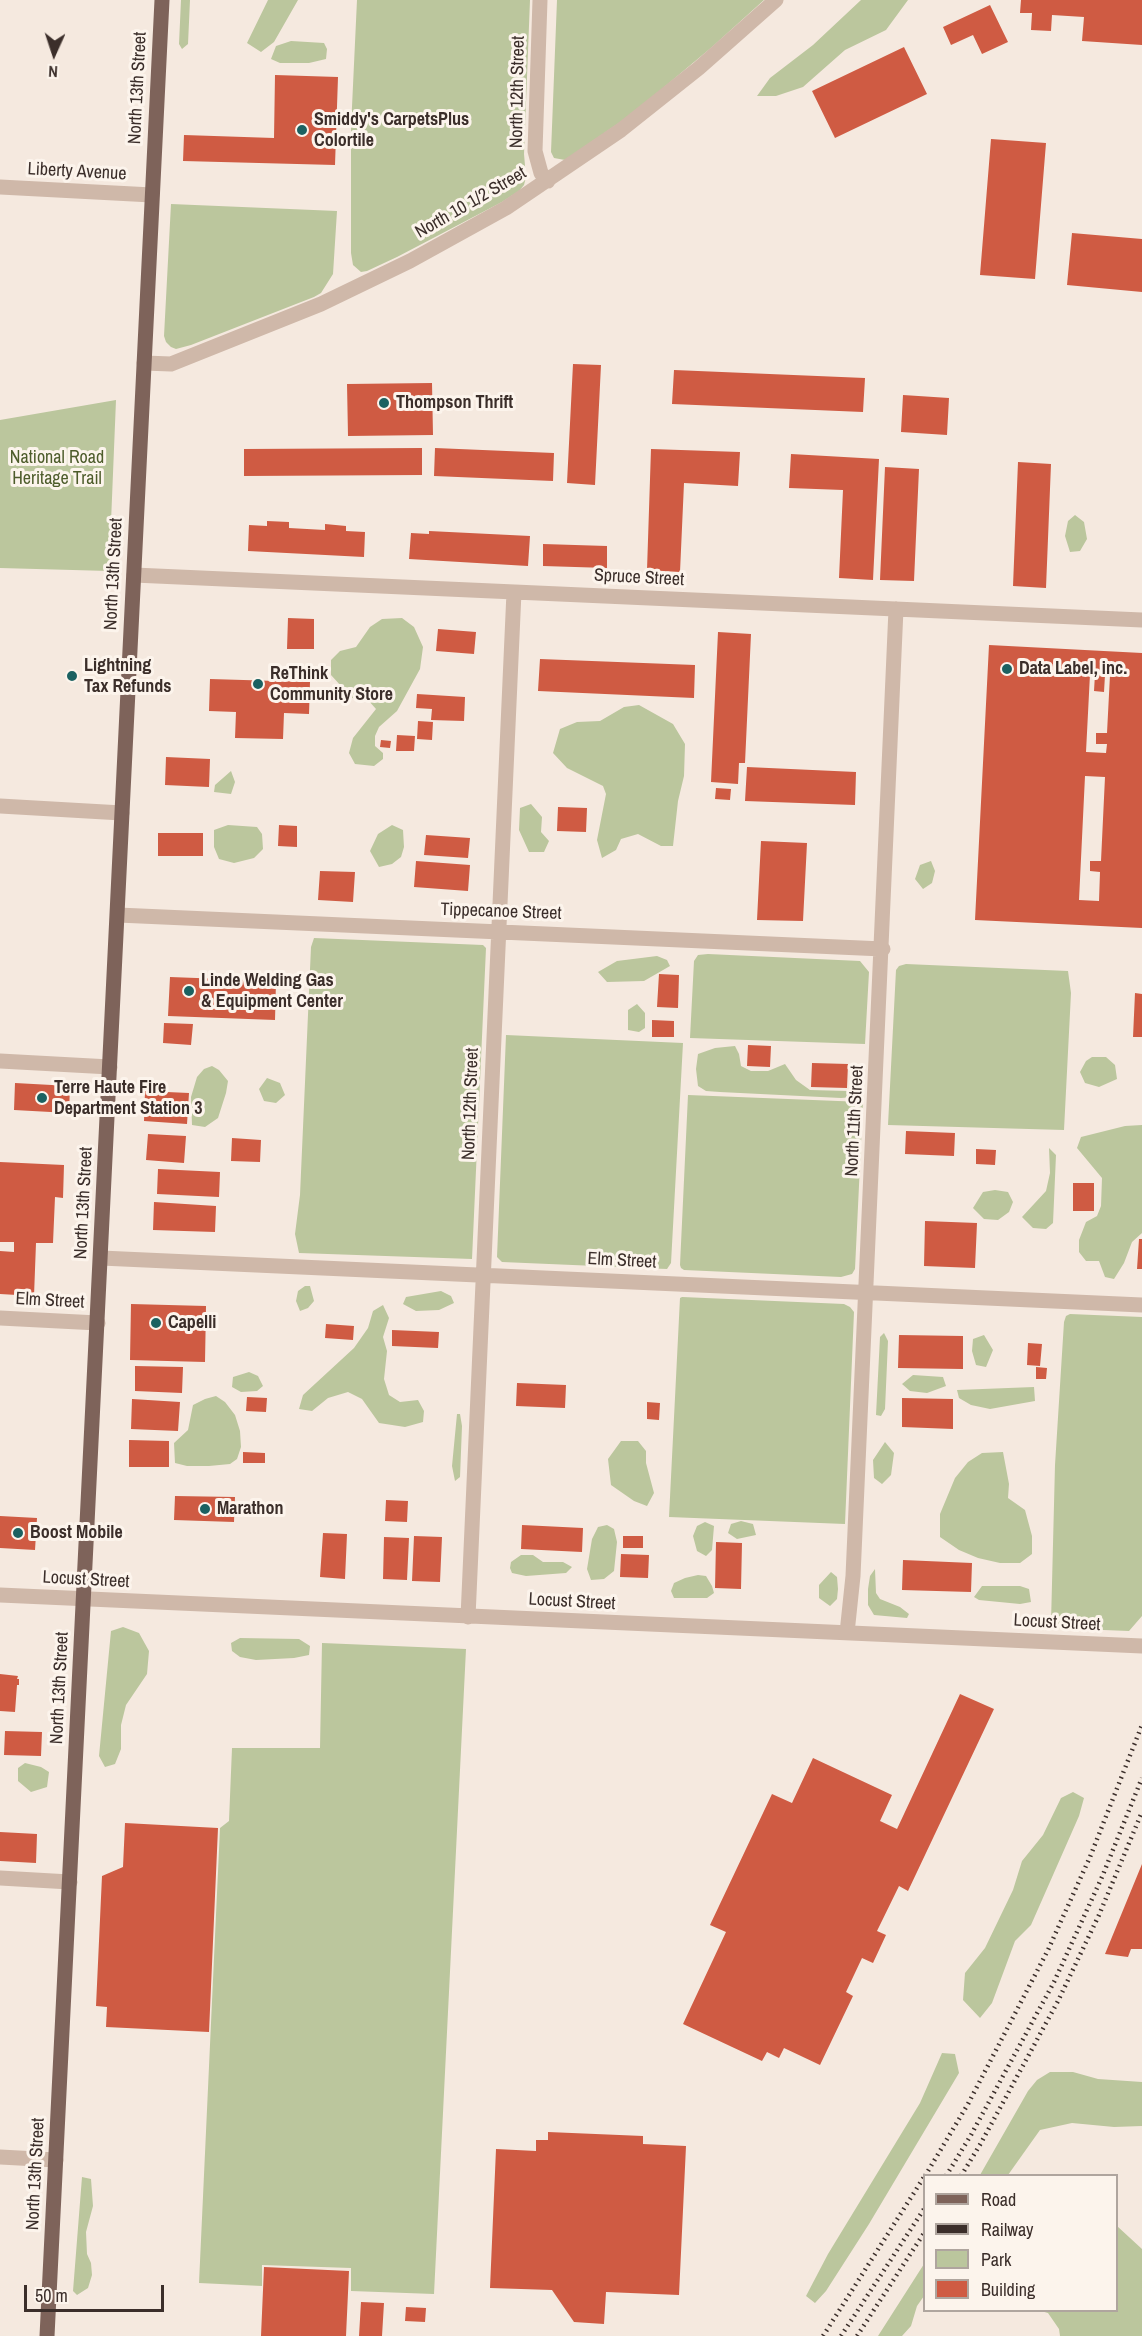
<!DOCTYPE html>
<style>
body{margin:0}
#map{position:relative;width:1142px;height:2336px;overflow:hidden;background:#f5e9df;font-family:"Archivo Narrow",sans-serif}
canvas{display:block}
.legend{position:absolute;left:923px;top:2174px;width:195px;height:138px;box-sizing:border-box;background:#fcf4ec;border:2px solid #afa59e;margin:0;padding:8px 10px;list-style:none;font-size:18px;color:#3b2e2a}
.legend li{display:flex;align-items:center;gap:12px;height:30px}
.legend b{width:30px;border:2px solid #afa59e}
.north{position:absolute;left:24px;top:24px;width:60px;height:60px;-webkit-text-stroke:4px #fcf4ec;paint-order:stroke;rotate:183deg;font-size:16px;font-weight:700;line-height:24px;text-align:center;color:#3b2e2a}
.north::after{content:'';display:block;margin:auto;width:21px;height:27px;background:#3b2e2a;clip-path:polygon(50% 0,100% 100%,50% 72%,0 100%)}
.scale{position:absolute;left:24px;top:2285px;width:140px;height:27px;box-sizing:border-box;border:3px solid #3b2e2a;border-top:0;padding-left:8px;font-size:18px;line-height:21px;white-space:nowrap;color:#3b2e2a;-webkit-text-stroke:4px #fcf4ec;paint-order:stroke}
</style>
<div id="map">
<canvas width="1142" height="2336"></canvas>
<ul class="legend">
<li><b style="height:8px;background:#7e635a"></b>Road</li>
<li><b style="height:8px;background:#3b2e2a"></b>Railway</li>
<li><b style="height:16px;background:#bbc69d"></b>Park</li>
<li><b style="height:16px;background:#cf5b43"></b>Building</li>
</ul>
<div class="north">N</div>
<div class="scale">50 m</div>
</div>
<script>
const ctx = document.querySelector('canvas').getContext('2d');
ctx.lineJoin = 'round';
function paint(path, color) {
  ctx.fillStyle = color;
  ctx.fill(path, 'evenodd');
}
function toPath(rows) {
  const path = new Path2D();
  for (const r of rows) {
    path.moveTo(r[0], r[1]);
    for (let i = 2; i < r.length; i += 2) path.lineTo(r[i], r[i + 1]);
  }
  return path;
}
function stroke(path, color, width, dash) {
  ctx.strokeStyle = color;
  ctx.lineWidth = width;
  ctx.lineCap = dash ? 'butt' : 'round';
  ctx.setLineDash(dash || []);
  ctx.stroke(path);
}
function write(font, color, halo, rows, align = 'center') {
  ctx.font = font + ' "Archivo Narrow",sans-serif';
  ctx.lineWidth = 6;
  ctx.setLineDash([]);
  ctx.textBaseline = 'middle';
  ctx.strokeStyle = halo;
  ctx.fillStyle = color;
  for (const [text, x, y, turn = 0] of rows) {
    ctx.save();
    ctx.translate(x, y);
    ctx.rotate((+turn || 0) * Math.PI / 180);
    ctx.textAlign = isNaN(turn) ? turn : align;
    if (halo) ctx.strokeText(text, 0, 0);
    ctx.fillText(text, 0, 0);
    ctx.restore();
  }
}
const green = toPath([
 [181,0,190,0,188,44,182,49,179,44],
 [268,0,298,0,274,42,261,52,247,43],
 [357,0,530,0,524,154,526,177,524,185,519,191,502,202,397,257,367,271,361,272,353,265,351,253,351,128],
 [557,0,764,0,712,47,632,114,565,160,554,158,551,152],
 [861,0,908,0,886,30,845,50,803,87,776,96,757,96,770,78,813,45],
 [291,41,324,43,327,49,326,59,309,63,280,63,271,59,276,46],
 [171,204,337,211,333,274,321,293,314,297,191,345,176,349,171,347,166,342,164,336],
 [116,400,109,571,0,568,0,420],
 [1075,515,1084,522,1087,539,1080,551,1070,552,1065,536,1068,521],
 [402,618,414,627,423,647,420,669,397,711,379,727,375,736,375,746,383,753,383,759,374,766,355,764,349,753,353,738,376,709,368,700,352,698,331,675,331,660,340,651,356,647,370,627,382,619],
 [639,705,673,724,685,744,684,776,678,801,673,846,661,846,638,834,621,839,616,850,602,858,597,840,606,794,603,786,567,768,553,753,560,729,577,722,600,721,624,707],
 [231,771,235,782,231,794,214,792,215,785],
 [531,804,542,817,541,832,549,841,544,852,529,852,519,830,520,808],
 [228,825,257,827,262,834,263,849,254,858,234,863,219,859,214,847,214,830],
 [392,825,403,830,404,847,401,857,392,864,379,867,370,851,378,834],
 [931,861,935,871,932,883,923,889,915,879,920,865],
 [314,938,483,945,486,948,472,1259,299,1253,295,1234,300,1195,311,947],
 [708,954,860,961,869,972,865,1044,690,1038,694,961,698,955],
 [657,956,667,960,670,966,644,981,607,982,598,972,617,961],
 [906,964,1068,971,1071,993,1064,1130,888,1125,896,970,899,966],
 [637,1004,645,1013,645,1028,639,1032,628,1030,628,1010],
 [506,1035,683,1043,671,1263,667,1269,502,1262,497,1257],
 [735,1046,739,1054,741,1066,751,1071,768,1071,785,1064,796,1080,810,1090,847,1091,849,1089,855,1092,854,1097,841,1098,720,1092,706,1091,698,1086,696,1069,698,1054,715,1048],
 [1092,1057,1106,1057,1115,1065,1117,1079,1099,1087,1085,1083,1080,1072,1086,1061],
 [212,1066,219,1070,228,1081,226,1093,218,1118,205,1127,192,1125,191,1097,197,1077,204,1069],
 [267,1078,280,1083,285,1095,276,1103,264,1101,259,1089],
 [688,1095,863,1102,855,1269,852,1274,841,1277,684,1270,681,1268,680,1265],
 [1142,1125,1142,1233,1132,1242,1124,1263,1114,1279,1105,1277,1099,1261,1086,1261,1079,1252,1079,1240,1086,1222,1097,1216,1101,1206,1102,1178,1077,1148,1081,1137,1125,1126],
 [1049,1148,1056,1155,1053,1223,1046,1229,1033,1228,1022,1217,1046,1191,1050,1173],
 [995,1190,1008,1192,1013,1202,1009,1212,998,1220,984,1219,973,1208,983,1192],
 [305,1286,310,1286,314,1301,308,1308,300,1311,296,1301,298,1291],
 [441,1291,451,1296,454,1303,439,1310,416,1311,403,1304,406,1297],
 [682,1297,844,1304,850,1307,854,1312,845,1524,669,1517,680,1298],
 [383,1305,389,1318,383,1337,387,1351,384,1379,389,1395,400,1402,418,1400,424,1411,423,1422,405,1427,379,1423,362,1399,348,1392,328,1398,312,1411,299,1409,303,1395,354,1348,368,1328,373,1311],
 [1070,1314,1142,1317,1142,1616,1129,1631,1053,1628,1051,1623,1055,1465,1064,1322,1066,1316],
 [884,1333,888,1341,885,1409,881,1416,876,1415,880,1337],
 [984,1335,993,1350,986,1367,976,1365,972,1351,973,1339],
 [249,1372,258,1376,263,1386,257,1391,241,1392,232,1387,233,1377],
 [913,1375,943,1377,946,1386,927,1393,910,1391,902,1384],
 [1034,1387,1035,1401,990,1409,971,1405,959,1398,957,1390],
 [216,1396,225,1402,235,1415,240,1431,241,1447,237,1459,230,1464,209,1466,187,1466,175,1463,174,1443,188,1430,193,1405,205,1399],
 [457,1414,460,1414,462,1426,460,1477,455,1481,452,1466],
 [621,1441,638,1441,646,1451,646,1463,654,1493,647,1506,634,1501,611,1485,608,1459],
 [885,1442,894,1453,891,1475,882,1484,874,1478,873,1460],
 [1003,1452,1009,1484,1008,1498,1025,1510,1032,1536,1032,1554,1020,1563,1000,1563,978,1558,959,1550,940,1537,940,1514,955,1478,968,1462,982,1453],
 [741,1521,753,1524,756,1535,737,1539,728,1533,731,1524],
 [705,1522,714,1526,712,1550,706,1556,697,1551,693,1536,697,1526],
 [607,1525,614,1529,617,1542,614,1571,604,1579,591,1580,587,1569,592,1539,598,1527],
 [521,1555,533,1555,543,1562,563,1562,572,1567,566,1573,526,1576,512,1573,510,1568,511,1562],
 [875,1569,876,1593,880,1599,900,1607,909,1614,907,1618,874,1615,868,1605,868,1589,870,1576],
 [831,1572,837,1577,838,1589,837,1599,830,1606,819,1598,819,1585],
 [698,1575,706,1576,712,1586,714,1593,707,1598,674,1598,671,1591,674,1583,685,1578],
 [982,1586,1020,1586,1029,1589,1031,1602,1020,1604,979,1600,974,1597],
 [123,1627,139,1633,149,1651,147,1674,126,1705,121,1725,121,1749,115,1764,105,1767,99,1756,111,1631],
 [240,1638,299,1639,310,1646,309,1655,294,1658,256,1660,240,1657,232,1651,231,1643],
 [322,1643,466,1649,434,2294,351,2291,351,2268,262,2265,262,2286,199,2283,220,1828,229,1821,232,1748,320,1748],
 [25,1763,41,1767,49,1772,47,1787,31,1792,18,1781,18,1768],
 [1073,1792,1084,1798,1079,1816,1031,1925,1015,1941,992,2003,980,2018,963,2000,965,1973,985,1948,1013,1890,1022,1861,1043,1835,1061,1798],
 [942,2053,955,2054,959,2073,869,2224,826,2291,815,2303,806,2296,828,2254,920,2103],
 [1050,2072,1073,2072,1098,2079,1142,2082,1142,2126,1114,2127,1072,2123,1040,2130,1008,2175,980,2175,1028,2091,1037,2080],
 [82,2177,91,2179,93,2206,86,2232,87,2254,91,2263,92,2275,88,2288,77,2295,73,2291],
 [1117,2226,1142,2249,1142,2336,1060,2336,1059,2329,1048,2313,1041,2311,1116,2310],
 [924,2264,924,2296,917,2306,911,2326,902,2336,878,2336]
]);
const building = toPath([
 [1021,0,1142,0,1142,45,1082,41,1084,17,1052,15,1051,31,1031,30,1032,13,1020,13],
 [990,5,1008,42,982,54,973,35,951,45,943,27],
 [904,47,927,94,835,138,812,91],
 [275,75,338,77,335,165,183,161,184,135,274,138],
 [991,139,1046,143,1035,279,980,275],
 [1072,233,1142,239,1142,292,1067,285],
 [573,364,601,365,595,485,567,483],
 [674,370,865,378,863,412,672,404],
 [432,383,433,435,348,436,347,384],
 [903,395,949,398,947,435,901,432],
 [422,448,422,475,244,476,244,449],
 [435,448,554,453,553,481,434,476],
 [651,449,740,452,738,486,684,483,680,572,647,570],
 [791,454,879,459,873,580,839,578,843,490,789,488],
 [1018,462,1051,464,1046,588,1013,586],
 [885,467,919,469,914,581,880,580],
 [267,521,289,522,289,528,325,530,325,524,346,526,346,531,365,532,364,557,248,551,249,525,267,526],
 [429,531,530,536,528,566,409,559,411,533,429,534],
 [543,544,607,546,607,568,543,566],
 [288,618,314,619,314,649,287,649],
 [438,629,476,632,474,654,436,651],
 [718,632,751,634,745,763,739,763,738,784,711,782],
 [989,645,1142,653,1142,928,975,920],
 [1090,674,1095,674,1094,691,1104,692,1105,675,1110,675,1107,733,1096,733,1096,744,1107,744,1106,753,1086,752],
 [1085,776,1105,777,1101,861,1090,861,1090,871,1100,872,1099,901,1079,900],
 [540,659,695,665,694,698,538,691],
 [210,679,310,682,309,714,284,713,283,739,235,738,236,712,209,711],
 [417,694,465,697,464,721,431,720,432,709,416,708],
 [418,721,433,722,432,740,417,739],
 [397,735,415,736,414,751,396,751],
 [381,740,391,741,390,748,380,747],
 [166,757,210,759,209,787,165,785],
 [747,767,856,772,855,805,745,801],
 [716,788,731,789,730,800,715,799],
 [558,807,587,808,586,832,557,831],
 [279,825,297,826,297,847,278,846],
 [158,833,203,833,203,856,158,856],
 [426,835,470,838,468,858,424,855],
 [761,841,807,843,803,921,757,920],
 [416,861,470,865,468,891,414,887],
 [320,871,355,872,353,902,318,900],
 [659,974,679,975,678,1008,657,1007],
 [170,977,276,981,275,1020,168,1016],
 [1135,993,1142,994,1142,1037,1133,1037],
 [652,1020,674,1021,674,1037,652,1037],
 [164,1023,193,1024,191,1045,163,1043],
 [748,1045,771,1046,770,1067,747,1066],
 [812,1063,848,1064,847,1088,811,1087],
 [15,1083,70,1086,69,1113,14,1110],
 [145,1091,189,1093,187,1124,144,1121],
 [906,1131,955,1133,954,1156,905,1154],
 [148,1134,186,1136,184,1163,146,1160],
 [232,1138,261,1140,260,1162,231,1161],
 [976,1149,996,1150,995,1165,976,1164],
 [0,1162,64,1165,63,1198,55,1197,53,1243,36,1243,34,1296,0,1294,0,1251,14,1252,14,1242,0,1242],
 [158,1169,220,1172,219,1197,157,1194],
 [1073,1183,1094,1183,1094,1211,1073,1211],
 [154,1202,216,1206,215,1232,153,1230],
 [925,1221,977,1223,975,1268,924,1266],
 [1139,1239,1142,1239,1142,1269,1137,1269],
 [131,1304,206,1306,205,1362,130,1360],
 [326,1324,354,1326,353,1340,325,1338],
 [392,1330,439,1332,438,1348,392,1346],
 [899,1335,963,1336,963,1369,898,1368],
 [1028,1343,1042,1344,1040,1366,1027,1365],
 [135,1366,183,1367,182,1393,135,1391],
 [1036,1367,1047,1368,1046,1379,1036,1379],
 [517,1383,566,1385,565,1408,516,1406],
 [247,1397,267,1398,266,1412,246,1411],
 [902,1398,953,1399,953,1429,902,1427],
 [132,1399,180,1402,178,1431,131,1429],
 [647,1402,660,1403,659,1420,647,1419],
 [129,1440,169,1441,169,1467,129,1467],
 [243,1452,265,1453,265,1463,243,1463],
 [175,1496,235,1497,234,1522,174,1520],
 [386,1500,408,1501,407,1522,385,1521],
 [0,1516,37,1518,35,1550,0,1548],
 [522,1525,583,1528,582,1552,521,1549],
 [323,1533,347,1534,345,1579,320,1577],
 [414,1536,442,1537,440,1582,412,1581],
 [623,1536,643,1536,643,1548,623,1548],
 [384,1537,409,1538,407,1580,383,1579],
 [716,1542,742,1543,741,1589,715,1588],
 [621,1554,649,1555,648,1578,620,1577],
 [903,1560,972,1563,971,1592,902,1590],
 [0,1674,18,1676,17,1679,19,1679,19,1685,17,1685,15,1712,0,1711],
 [960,1694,994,1709,908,1891,899,1886,877,1931,886,1935,873,1963,862,1958,846,1992,853,1996,820,2065,784,2048,779,2058,767,2052,762,2061,683,2024,726,1932,710,1925,772,1794,792,1803,813,1758,892,1795,880,1821,897,1829],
 [5,1731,42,1732,41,1756,4,1755],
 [125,1823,218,1828,209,2032,106,2027,107,2007,96,2006,102,1876,123,1867],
 [0,1832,37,1834,36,1863,0,1861],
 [1142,1864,1142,1949,1131,1949,1128,1957,1105,1954],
 [548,2132,643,2136,643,2144,686,2146,679,2295,606,2292,604,2324,574,2322,552,2290,490,2288,496,2149,536,2151,536,2140,548,2140],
 [264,2267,349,2271,346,2336,261,2336],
 [361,2302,384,2303,382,2336,359,2336],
 [406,2307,426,2308,425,2322,405,2321]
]);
const minor = toPath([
 [540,0,535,151,541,173,548,181],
 [0,187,152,195],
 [144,363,171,364,321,304,410,261,506,208,621,130,699,68,776,0],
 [134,575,1142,620],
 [0,806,122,813],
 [118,915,883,949],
 [0,1061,110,1067],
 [101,1258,1142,1305],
 [0,1318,98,1323],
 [0,1595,1142,1646],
 [468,1617,514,592],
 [847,1633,853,1576,896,609],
 [0,1878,70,1882],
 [0,2157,56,2160]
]);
const major = toPath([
 [47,2336,162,0]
]);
const rail = toPath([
 [925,2176,968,2104,1048,1950,1090,1857,1142,1725],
 [946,2176,971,2135,1054,1982,1102,1877,1142,1778],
 [961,2176,981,2143,1058,2001,1099,1915,1142,1812],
 [823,2336,924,2177],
 [841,2336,924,2209],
 [857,2336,924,2233]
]);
const markers = [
 [302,130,6,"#1b6161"],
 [384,403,6,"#1b6161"],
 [1007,669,6,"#1b6161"],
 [72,676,6,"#1b6161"],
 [258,684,6,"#1b6161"],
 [189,991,6,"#1b6161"],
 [42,1098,6,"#1b6161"],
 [156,1323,6,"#1b6161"],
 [205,1509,6,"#1b6161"],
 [18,1533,6,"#1b6161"]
];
const streetNames = [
 ["North 13th Street",138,88,-87],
 ["North 12th Street",518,92,-89],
 ["Liberty Avenue",77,172,3],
 ["North 10 1/2 Street",471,203,-30],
 ["North 13th Street",114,574,-87],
 ["Spruce Street",639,578,3],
 ["Tippecanoe Street",501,912,2],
 ["North 12th Street",471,1104,-88],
 ["North 11th Street",855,1121,-87],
 ["North 13th Street",84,1203,-87],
 ["Elm Street",622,1261,3],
 ["Elm Street",50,1301,3],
 ["Locust Street",86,1580,3],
 ["Locust Street",572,1602,3],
 ["Locust Street",1057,1623,3],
 ["North 13th Street",60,1688,-87],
 ["North 13th Street",36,2174,-87]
];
const poiNames = [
 ["Smiddy's CarpetsPlus",314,120],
 ["Colortile",314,141],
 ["Thompson Thrift",396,403],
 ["Lightning",84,666],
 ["Tax Refunds",84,687],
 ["Data Label, inc.",1019,669],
 ["ReThink",270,674],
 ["Community Store",270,695],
 ["Linde Welding Gas",201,981],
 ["& Equipment Center",201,1002],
 ["Terre Haute Fire",54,1088],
 ["Department Station 3",54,1109],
 ["Capelli",168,1323],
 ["Marathon",217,1509],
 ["Boost Mobile",30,1533]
];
const parkNames = [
 ["National Road",57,458],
 ["Heritage Trail",57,479]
];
paint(green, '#bbc69d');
paint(building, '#cf5b43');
stroke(minor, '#cfb8a9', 15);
stroke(major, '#7e635a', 15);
stroke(rail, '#3b2e2a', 4.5, [1.5, 4.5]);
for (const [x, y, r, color] of markers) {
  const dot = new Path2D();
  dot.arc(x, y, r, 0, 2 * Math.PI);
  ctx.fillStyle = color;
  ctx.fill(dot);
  stroke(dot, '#fcf4ec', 2);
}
write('18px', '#3b2e2a', '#fcf4ec', streetNames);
write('bold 18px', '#3b2e2a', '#fcf4ec', poiNames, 'left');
write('18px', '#4d5c2b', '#fcf4ec', parkNames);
</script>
